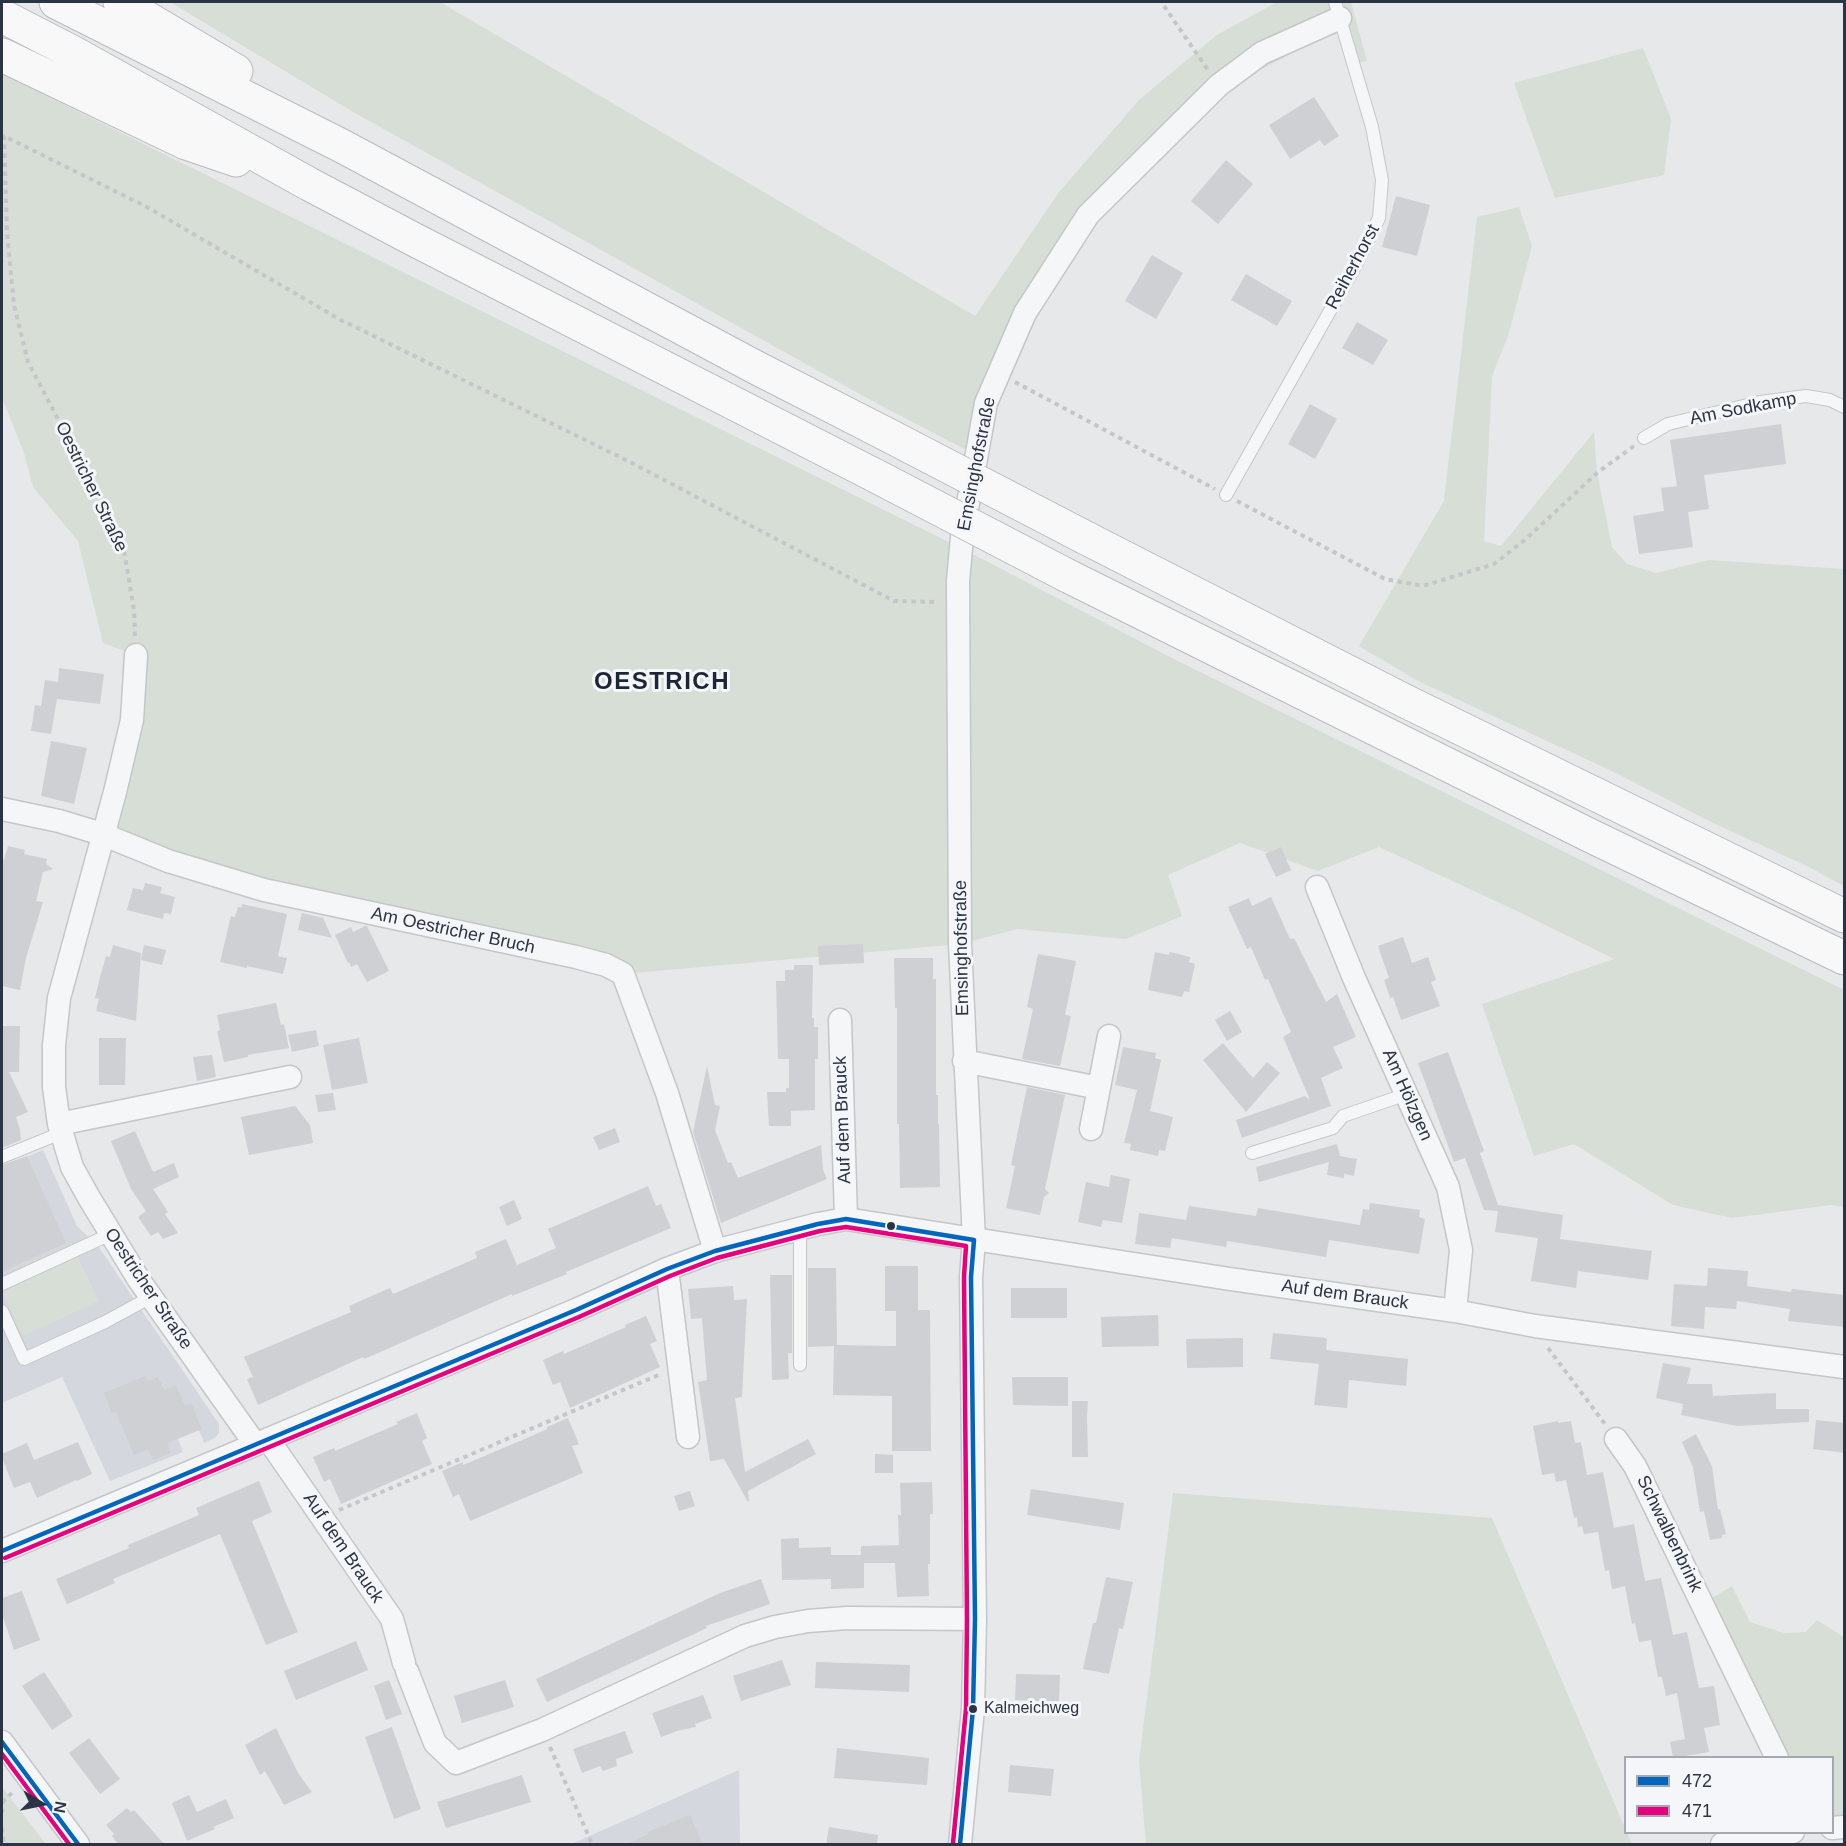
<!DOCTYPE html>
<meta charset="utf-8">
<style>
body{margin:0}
#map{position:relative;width:1846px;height:1846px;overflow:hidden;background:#e6e8ea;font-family:Helvetica,sans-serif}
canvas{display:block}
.frame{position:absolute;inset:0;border:3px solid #2b3445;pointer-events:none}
.legend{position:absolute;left:1624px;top:1756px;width:210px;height:78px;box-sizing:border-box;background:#f4f6f9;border:2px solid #a4a8b1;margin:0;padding:8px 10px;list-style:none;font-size:18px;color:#2b3445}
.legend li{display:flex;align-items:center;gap:12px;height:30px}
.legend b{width:30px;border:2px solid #a4a8b1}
.north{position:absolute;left:12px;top:1774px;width:60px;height:60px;-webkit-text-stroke:4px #f4f6f9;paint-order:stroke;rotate:100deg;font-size:16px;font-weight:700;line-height:24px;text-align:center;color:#2b3445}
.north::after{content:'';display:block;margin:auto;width:21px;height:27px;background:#2b3445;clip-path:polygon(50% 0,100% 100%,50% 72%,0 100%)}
</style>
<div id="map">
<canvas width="1846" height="1846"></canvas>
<div class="frame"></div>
<ul class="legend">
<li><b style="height:8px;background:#0065bd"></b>472</li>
<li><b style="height:8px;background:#e5007d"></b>471</li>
</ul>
<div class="north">N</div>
</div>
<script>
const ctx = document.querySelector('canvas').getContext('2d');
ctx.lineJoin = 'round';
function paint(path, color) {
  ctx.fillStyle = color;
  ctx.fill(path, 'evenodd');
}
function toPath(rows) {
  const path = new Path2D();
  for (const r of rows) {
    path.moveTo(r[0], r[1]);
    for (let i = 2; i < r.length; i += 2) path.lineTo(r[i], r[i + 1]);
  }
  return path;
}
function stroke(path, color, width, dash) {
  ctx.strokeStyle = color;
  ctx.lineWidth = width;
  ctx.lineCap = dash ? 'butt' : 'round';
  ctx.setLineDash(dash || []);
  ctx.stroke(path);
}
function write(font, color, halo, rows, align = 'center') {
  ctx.font = font + ' Helvetica,sans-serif';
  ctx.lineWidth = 6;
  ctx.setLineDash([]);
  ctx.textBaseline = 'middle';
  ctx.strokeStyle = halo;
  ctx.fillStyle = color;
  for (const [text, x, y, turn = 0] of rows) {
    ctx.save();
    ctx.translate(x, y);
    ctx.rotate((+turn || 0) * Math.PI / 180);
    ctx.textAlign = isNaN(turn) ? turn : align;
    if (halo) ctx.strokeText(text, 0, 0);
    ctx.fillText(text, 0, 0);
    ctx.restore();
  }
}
const built = toPath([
 [43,1150,77,1226,98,1246,219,1424,219,1433,215,1438,204,1443,199,1430,178,1439,183,1452,110,1481,62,1377,2,1403,2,1167],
 [739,1770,740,1844,571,1844]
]);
const green = toPath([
 [170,2,440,2,975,316,1059,192,1140,99,1217,35,1277,2,1351,2,1367,61,1356,63,1344,26,1237,82,1090,226,1017,319,978,456,876,403,355,113],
 [1643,48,1671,119,1664,175,1555,198,1514,83],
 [2,74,963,549,1174,659,1844,990,1844,1207,1831,1205,1732,1218,1673,1205,1574,1144,1534,1156,1482,1004,1614,959,1515,910,1379,847,1318,871,1240,843,1168,875,1182,916,1126,939,1017,929,960,944,623,974,359,911,102,834,136,655,103,643,78,541,33,487,24,453,2,398],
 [1519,207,1532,246,1508,336,1492,376,1484,541,1501,546,1594,432,1597,473,1612,547,1627,564,1656,573,1709,560,1844,569,1844,886,1807,866,1713,823,1614,772,1418,681,1359,646,1444,501,1477,217],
 [78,1257,99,1301,23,1336,2,1292],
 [1173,1493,1492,1518,1625,1828,1626,1832,1627,1833,1632,1844,1146,1844,1139,1761],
 [1732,1586,1750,1622,1784,1633,1806,1632,1817,1620,1844,1637,1844,1825,1833,1826,1832,1758,1778,1757,1702,1604],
 [2,1787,46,1844,2,1844]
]);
const building = toPath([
 [1314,97,1339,136,1324,146,1320,140,1290,159,1269,125],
 [1226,160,1253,184,1218,224,1191,201],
 [1396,196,1430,205,1417,256,1382,247],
 [1152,255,1183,273,1156,319,1125,301],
 [1246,274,1292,301,1277,326,1231,300],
 [1357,322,1388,340,1373,365,1342,348],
 [1310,404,1337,419,1315,459,1288,444],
 [1781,424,1786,464,1704,475,1709,509,1688,512,1693,547,1639,554,1633,516,1664,511,1661,488,1677,486,1670,440],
 [59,668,104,674,100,704,57,699,51,734,31,731,35,705,41,706,45,680,58,682],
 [51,741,87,748,74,804,41,796],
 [8,846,25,850,24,854,47,859,46,864,53,869,43,872,36,901,43,902,26,958,20,990,2,986,2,859,4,860],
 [1281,847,1291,870,1276,877,1265,854],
 [145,883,162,887,160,893,175,897,171,914,164,913,163,919,127,910,133,888,143,890],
 [1271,897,1290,939,1294,938,1326,1002,1337,994,1356,1037,1333,1047,1343,1068,1321,1078,1331,1106,1242,1138,1236,1120,1305,1096,1310,1100,1283,1037,1291,1032,1268,979,1265,980,1251,947,1247,949,1228,907,1249,898,1252,906],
 [242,904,287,914,278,956,287,958,283,974,247,966,247,968,220,962,231,916,235,917,238,907,242,907],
 [302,913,323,918,332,938,298,930],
 [365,926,367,926,389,971,367,982,357,964,351,967,349,962,348,963,335,935,351,927,353,932],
 [1403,937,1412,963,1428,957,1436,980,1431,982,1440,1006,1401,1020,1393,997,1390,998,1384,980,1389,978,1378,946],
 [863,944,864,963,819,965,818,946],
 [113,945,141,953,136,1021,96,1011,99,999,95,998,100,977,106,956,110,957],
 [144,945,166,950,162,965,141,960],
 [1155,952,1169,955,1170,952,1190,957,1189,962,1195,964,1189,992,1184,991,1182,997,1148,990],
 [1038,954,1076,961,1065,1015,1071,1016,1060,1066,1022,1059,1033,1009,1027,1007],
 [894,958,933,958,933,979,936,979,936,1095,938,1095,938,1124,939,1124,940,1187,900,1188,899,1124,897,1124,897,1008,895,1008],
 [794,965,813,965,812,1018,814,1018,814,1027,818,1027,818,1059,815,1059,815,1110,791,1111,791,1126,769,1126,767,1092,786,1092,786,1088,789,1088,789,1059,778,1059,776,981,785,981,785,970,794,970],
 [276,1003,281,1025,284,1024,289,1048,248,1055,248,1057,224,1062,217,1031,220,1030,217,1015],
 [1230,1011,1242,1032,1227,1041,1215,1020],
 [2,1026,20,1026,19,1072,9,1072,28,1112,16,1117,20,1130,21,1140,2,1148],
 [316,1030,319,1046,292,1052,288,1035],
 [99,1038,126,1038,125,1085,99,1085],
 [359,1038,368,1083,332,1090,323,1045],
 [1223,1043,1253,1078,1267,1062,1280,1073,1246,1112,1203,1060],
 [1123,1047,1156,1053,1155,1058,1161,1060,1150,1111,1173,1117,1165,1151,1159,1150,1158,1156,1130,1150,1131,1144,1124,1143,1137,1090,1115,1085],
 [1448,1052,1484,1151,1480,1153,1498,1205,1563,1215,1560,1239,1652,1251,1648,1280,1578,1271,1576,1288,1531,1281,1538,1238,1495,1232,1498,1211,1484,1210,1465,1158,1454,1162,1418,1063],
 [212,1055,216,1077,197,1081,193,1057],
 [707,1066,715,1105,720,1106,715,1130,728,1163,731,1162,738,1178,821,1145,823,1170,827,1179,721,1223,693,1132],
 [1027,1087,1065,1095,1045,1189,1049,1193,1044,1197,1040,1215,1006,1208,1015,1166,1011,1165],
 [333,1093,336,1110,318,1112,315,1095],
 [295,1106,310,1125,313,1143,249,1155,241,1117],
 [615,1128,620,1142,599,1150,593,1137],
 [135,1131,153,1172,174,1163,179,1177,153,1189,168,1212,165,1214,178,1233,163,1239,158,1232,151,1236,138,1217,146,1211,131,1189,111,1141],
 [1337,1144,1340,1156,1357,1159,1354,1176,1344,1174,1344,1178,1327,1175,1329,1162,1259,1182,1256,1167],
 [27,1156,66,1243,2,1272,2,1165],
 [1111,1175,1130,1179,1122,1223,1103,1220,1101,1227,1078,1222,1086,1182,1109,1187],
 [648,1186,656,1206,661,1204,671,1228,566,1272,567,1274,512,1296,512,1294,378,1353,364,1359,363,1357,258,1405,247,1379,253,1377,244,1357,351,1312,349,1306,390,1288,393,1294,477,1258,475,1252,506,1239,517,1265,556,1248,548,1229],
 [514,1200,522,1219,507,1226,499,1207],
 [1370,1203,1420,1210,1419,1217,1425,1219,1419,1254,1329,1240,1326,1257,1227,1241,1226,1247,1172,1238,1170,1248,1135,1244,1139,1213,1186,1220,1189,1206,1256,1216,1258,1208,1360,1225,1363,1209,1369,1210],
 [885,1266,918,1266,918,1310,930,1310,931,1451,892,1451,892,1396,833,1395,834,1346,808,1347,808,1268,836,1268,837,1345,896,1346,896,1311,885,1311],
 [1708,1268,1748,1271,1747,1286,1791,1292,1792,1289,1845,1295,1845,1327,1788,1321,1790,1309,1737,1301,1736,1309,1705,1307,1704,1329,1671,1326,1674,1284,1707,1286],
 [770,1275,792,1275,792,1353,788,1353,789,1379,772,1380],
 [733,1286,734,1300,747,1299,742,1397,735,1398,745,1472,808,1439,816,1454,748,1491,749,1501,748,1502,724,1459,710,1461,698,1382,707,1380,702,1318,691,1319,688,1289],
 [1011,1288,1067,1288,1067,1318,1011,1318],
 [1158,1315,1159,1346,1102,1347,1101,1317],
 [646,1316,657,1341,650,1344,660,1367,570,1408,560,1382,553,1385,543,1360,563,1351,564,1354,626,1327,625,1325],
 [1273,1333,1327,1338,1326,1350,1408,1359,1406,1386,1349,1380,1347,1408,1314,1405,1319,1364,1270,1359],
 [1243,1338,1243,1367,1187,1368,1186,1339],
 [1663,1363,1691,1368,1687,1384,1712,1384,1713,1396,1776,1393,1776,1409,1809,1409,1809,1422,1737,1426,1681,1415,1683,1404,1656,1398],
 [145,1376,148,1381,158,1377,164,1390,176,1385,185,1406,191,1403,202,1429,167,1443,171,1453,153,1460,148,1449,134,1455,116,1412,112,1413,104,1393],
 [1012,1377,1068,1377,1068,1406,1013,1405],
 [1072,1401,1088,1401,1087,1417,1088,1457,1072,1457],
 [417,1413,427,1438,422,1441,432,1464,341,1504,330,1479,324,1482,313,1457,334,1448,335,1451,398,1424,396,1422],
 [568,1418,579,1444,572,1446,583,1473,470,1521,459,1494,453,1497,442,1471,463,1462,463,1465,527,1438,547,1429,547,1427],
 [1816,1420,1845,1423,1845,1453,1813,1449],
 [1558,1421,1558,1423,1571,1421,1575,1443,1581,1442,1587,1475,1603,1472,1614,1528,1634,1524,1645,1581,1661,1578,1673,1635,1687,1632,1699,1688,1714,1686,1720,1725,1704,1728,1709,1752,1673,1758,1670,1742,1685,1739,1677,1693,1666,1696,1662,1677,1658,1677,1651,1640,1639,1642,1635,1623,1632,1624,1625,1586,1612,1589,1609,1570,1605,1571,1598,1532,1584,1534,1582,1526,1578,1527,1577,1517,1574,1518,1566,1480,1556,1482,1554,1473,1542,1475,1533,1426],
 [1696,1434,1712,1466,1718,1510,1720,1509,1726,1534,1722,1535,1722,1538,1710,1540,1704,1511,1700,1512,1693,1467,1682,1442],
 [78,1442,92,1474,77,1481,76,1480,37,1498,30,1482,14,1488,2,1458,2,1454,27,1443,34,1460],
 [875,1454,893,1455,893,1473,875,1473],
 [259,1481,272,1512,252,1521,298,1632,266,1645,220,1534,113,1579,115,1583,67,1604,56,1579,129,1548,128,1545,199,1515,196,1508],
 [932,1482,933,1514,930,1514,930,1564,928,1564,929,1596,897,1597,895,1563,864,1563,864,1588,831,1589,831,1579,782,1580,781,1539,799,1538,799,1548,831,1547,831,1555,861,1555,861,1546,899,1545,898,1515,901,1515,900,1483],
 [1031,1489,1124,1503,1120,1530,1027,1515],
 [690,1491,695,1506,679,1511,674,1496],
 [1106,1577,1133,1582,1123,1629,1119,1628,1109,1674,1083,1669,1093,1623,1096,1623],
 [761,1579,770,1604,706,1626,707,1628,547,1702,536,1679,720,1593],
 [22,1591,40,1640,14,1650,2,1614,2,1598],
 [356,1641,368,1670,296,1700,284,1671],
 [782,1660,791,1685,741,1701,733,1676],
 [816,1662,910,1665,909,1692,815,1688],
 [44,1672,73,1716,52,1730,22,1686],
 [1016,1674,1060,1675,1059,1702,1015,1700],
 [389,1680,402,1714,386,1720,374,1686],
 [505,1680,514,1707,462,1723,454,1696],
 [703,1695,712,1718,695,1724,696,1727,680,1730,661,1737,652,1713],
 [392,1727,421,1809,394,1819,365,1737],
 [276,1728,298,1773,312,1792,284,1805,265,1771,260,1775,245,1745],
 [625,1731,633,1753,616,1759,617,1766,603,1771,600,1766,582,1773,573,1749],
 [89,1738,120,1779,100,1794,69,1753],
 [837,1748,929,1758,927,1785,834,1778],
 [1010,1765,1054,1769,1051,1796,1008,1792],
 [522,1775,531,1802,446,1828,437,1802],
 [189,1795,197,1812,226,1799,234,1818,213,1827,215,1829,187,1841,172,1803],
 [127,1808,131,1812,134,1810,165,1845,119,1845,112,1836,114,1834,106,1825],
 [690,1815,703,1845,624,1845,649,1834,648,1832],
 [829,1827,878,1835,877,1845,826,1845]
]);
const path = toPath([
 [1164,6,1208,70],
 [1015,382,1215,489],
 [1237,501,1385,579,1423,586,1494,564,1526,539,1597,473,1634,446],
 [135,636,134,610,124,550,101,501,28,362,14,305,7,232,4,136,147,207,339,319,630,462,894,601,938,602],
 [1548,1348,1605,1424],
 [339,1510,661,1374],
 [550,1747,592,1844],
 [2,1802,12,1793],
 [2,1813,3,1801],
 [2,1828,4,1844]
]);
const lane = toPath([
 [1644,438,1668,424,1760,402,1806,396,1830,400,1844,407],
 [1226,495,1353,270,1379,218,1382,180,1372,127,1335,2],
 [1252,1153,1333,1128,1343,1116,1407,1094],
 [2,1157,61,1133],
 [800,1229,800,1365],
 [2,1284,111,1234],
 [2,1311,24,1359,105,1322,151,1297]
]);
const street = toPath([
 [136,655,132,720,115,792,59,998,54,1045,54,1087,59,1124,72,1167,88,1196,139,1280,255,1444],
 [2,809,59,821,102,834,168,861,264,890,576,957,606,965,623,974,667,1093,715,1251],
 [1317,887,1354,978,1448,1187,1461,1250,1455,1311],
 [840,1020,846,1219],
 [964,1061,1099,1088],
 [59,1124,290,1077],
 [1091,1129,1109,1036],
 [667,1269,688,1437],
 [268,1439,392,1619,404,1663],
 [1616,1439,1635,1466,1777,1758],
 [2,1551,576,1310,667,1269,715,1251,818,1224,846,1219,1230,1279,1455,1311,1535,1326,1844,1367],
 [407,1671,435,1743,456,1763,542,1730,745,1636,775,1627,808,1621,847,1618,975,1619],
 [2,1742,78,1844],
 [1832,1828,1844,1827],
 [960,1844,973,1709,975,1619,971,1277,974,1240,960,944,958,581,962,537,986,403,1025,313,1088,215,1219,85,1262,53,1340,18],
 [1722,1844,1793,1832]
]);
const highway = toPath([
 [56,2,340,145,755,367,884,433],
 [120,2,236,71],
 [2,16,72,52,309,184,415,240,876,476],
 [2,55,186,143,236,160],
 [1086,538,1405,701,1844,916],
 [1068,576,1591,836,1844,958]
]);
const highwayBridge = toPath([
 [884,433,1086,538],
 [876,476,1068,576]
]);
const bus1 = toPath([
 [2,1551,576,1310,667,1269,715,1251,818,1224,846,1219,974,1240,971,1277,975,1619,973,1709,960,1844],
 [2,1742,78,1844]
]);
const bus2 = toPath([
 [5,1558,579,1317,670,1276,717,1258,820,1231,846,1227,966,1246,964,1277,967,1619,966,1709,953,1843],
 [2,1754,69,1844]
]);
const markers = [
 [891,1226,5,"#2b3445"],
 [973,1709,5,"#2b3445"]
];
const busNames = [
 ["Kalmeichweg",984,1709]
];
const streetNames = [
 ["Reiherhorst",1353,267,-62],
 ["Am Sodkamp",1743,409,-11],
 ["Emsinghofstraße",977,464,-79],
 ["Oestricher Straße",91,487,64],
 ["Am Oestricher Bruch",453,931,12],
 ["Emsinghofstraße",962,948,-91],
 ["Am Hölzgen",1407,1095,66],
 ["Auf dem Brauck",843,1120,-92],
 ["Oestricher Straße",148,1289,56],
 ["Auf dem Brauck",1345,1295,8],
 ["Schwalbenbrink",1669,1534,64],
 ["Auf dem Brauck",343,1548,56]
];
const districtNames = [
 ["OESTRICH",662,682]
];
paint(built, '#d4d7dd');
paint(green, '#d6ded6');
paint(building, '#ced0d3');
stroke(lane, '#c4c6c8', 14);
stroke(street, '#c4c6c8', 25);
stroke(highway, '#b8bbbf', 35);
stroke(path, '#c5c6ca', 4, [4.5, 4.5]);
stroke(lane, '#f5f6f7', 12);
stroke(street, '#f5f6f7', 22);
stroke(highway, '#f8f8f8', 33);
stroke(highwayBridge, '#b8bbbf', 35, []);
stroke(highwayBridge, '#f8f8f8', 33);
stroke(bus1, '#0065bd', 4.5);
stroke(bus2, '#e5007d', 4.5);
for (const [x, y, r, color] of markers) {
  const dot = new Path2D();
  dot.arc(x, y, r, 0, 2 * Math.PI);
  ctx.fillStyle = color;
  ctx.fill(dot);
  stroke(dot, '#f4f6f9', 2);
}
write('16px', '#2b3445', '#f4f6f9', busNames, 'left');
write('18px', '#2b3445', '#f4f6f9', streetNames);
ctx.letterSpacing = '1.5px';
write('bold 24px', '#1d2536', '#f4f6f9', districtNames);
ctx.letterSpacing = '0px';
</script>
